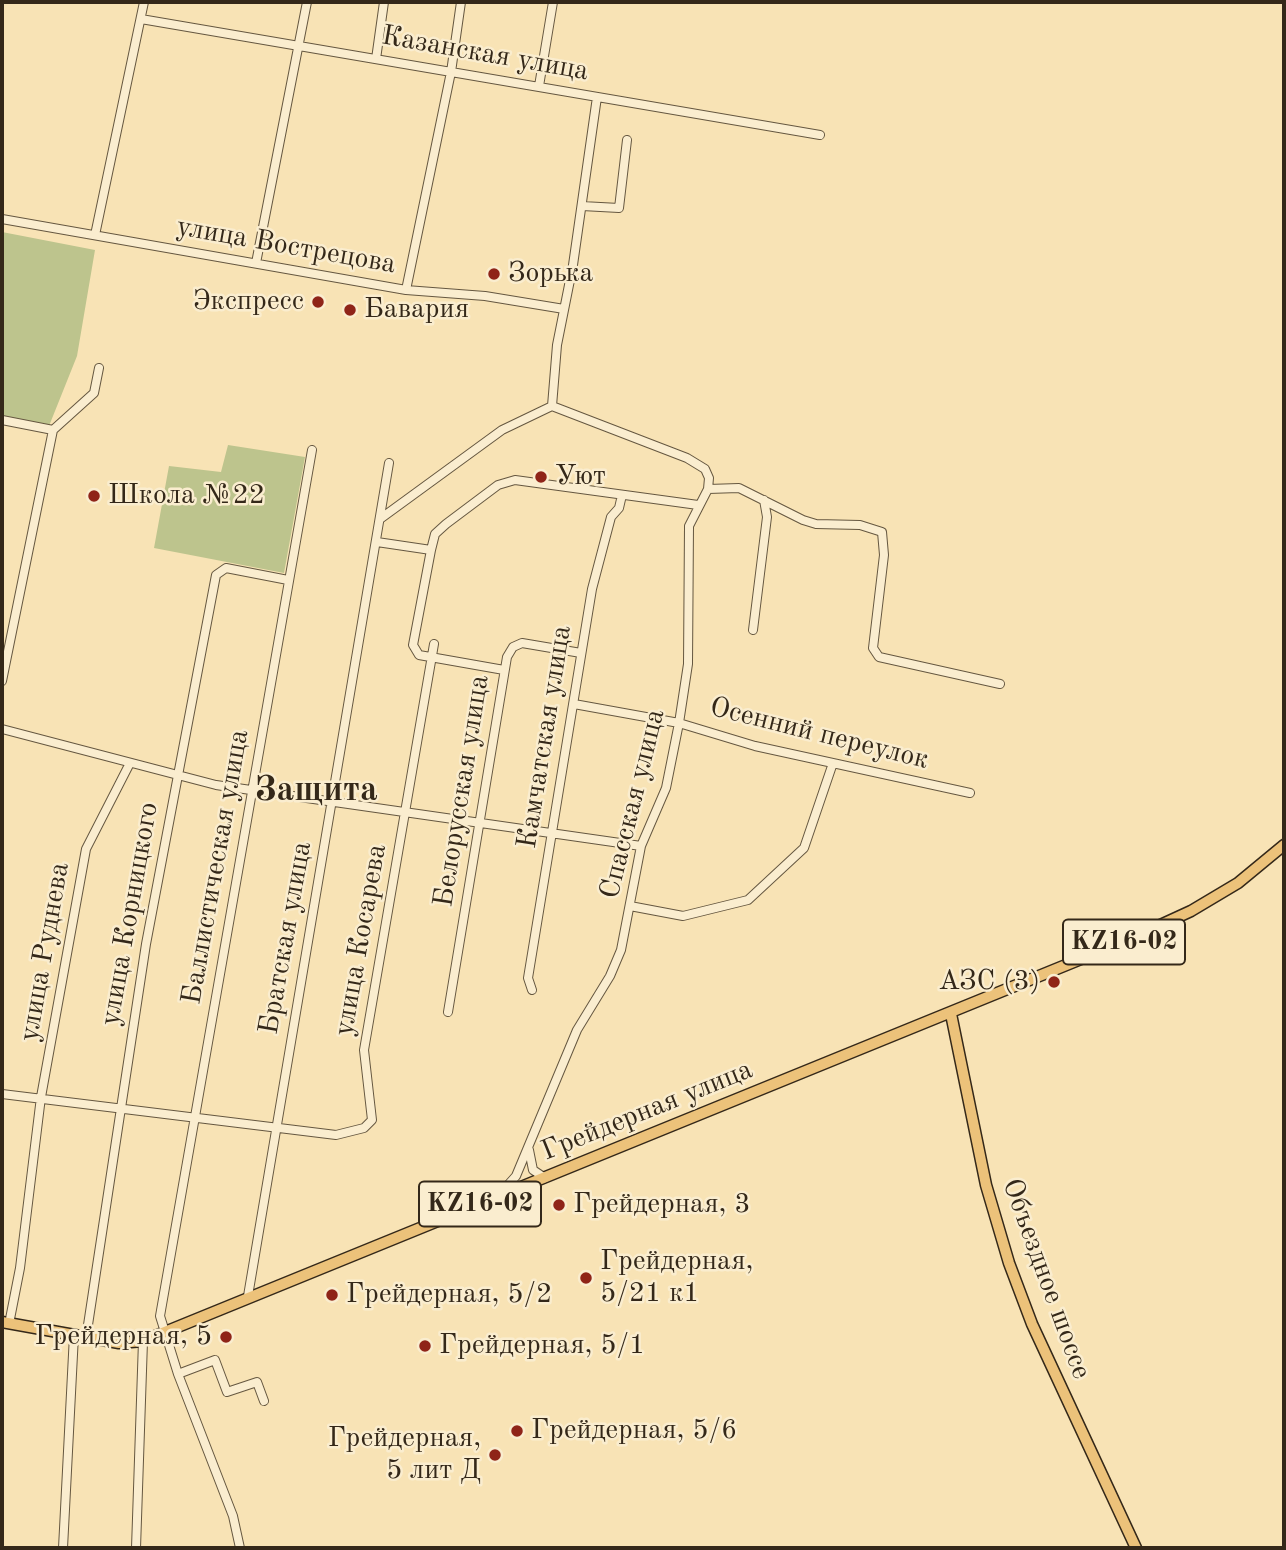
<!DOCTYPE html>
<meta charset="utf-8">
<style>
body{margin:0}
#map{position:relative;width:1286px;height:1550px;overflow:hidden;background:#f8e3b5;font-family:"Old Standard TT",serif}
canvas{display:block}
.frame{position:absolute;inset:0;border:4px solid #342819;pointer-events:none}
</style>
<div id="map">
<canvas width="1286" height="1550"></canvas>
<div class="frame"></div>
</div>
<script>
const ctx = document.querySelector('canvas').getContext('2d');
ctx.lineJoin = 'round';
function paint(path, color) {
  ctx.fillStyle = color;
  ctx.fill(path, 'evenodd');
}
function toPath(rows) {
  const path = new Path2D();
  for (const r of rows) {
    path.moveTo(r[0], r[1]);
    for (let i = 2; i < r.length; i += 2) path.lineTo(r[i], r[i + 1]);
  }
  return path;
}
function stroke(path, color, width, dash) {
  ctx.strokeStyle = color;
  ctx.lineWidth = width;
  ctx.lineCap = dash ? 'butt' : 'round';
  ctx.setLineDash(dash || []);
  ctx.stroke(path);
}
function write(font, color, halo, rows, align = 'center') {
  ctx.font = font + ' "Old Standard TT",serif';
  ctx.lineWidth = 5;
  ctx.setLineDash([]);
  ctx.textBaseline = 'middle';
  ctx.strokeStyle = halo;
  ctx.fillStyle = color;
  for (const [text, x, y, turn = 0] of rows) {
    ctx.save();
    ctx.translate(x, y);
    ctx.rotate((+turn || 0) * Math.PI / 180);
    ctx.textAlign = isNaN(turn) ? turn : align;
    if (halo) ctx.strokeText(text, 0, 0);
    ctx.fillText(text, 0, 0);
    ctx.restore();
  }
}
const green = toPath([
 [2,232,95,250,77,356,49,426,2,416],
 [228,445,305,457,284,573,154,548,169,466,221,472]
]);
const minor = toPath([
 [141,19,820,135],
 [376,59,384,2],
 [539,86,553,2],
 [582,206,619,208,627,140],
 [2,219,406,290,485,296,564,309],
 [95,235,144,2],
 [256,263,307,2],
 [406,290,451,72,461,2],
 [2,420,53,430],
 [708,489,739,488,803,520,816,524,860,525,882,532,884,555,873,648,879,657,1000,684],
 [380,519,502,430,552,406],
 [377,542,431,550,435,534,446,524,498,485,515,480,698,505],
 [431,550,413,645,419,655,504,670],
 [753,630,767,517,764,500],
 [2,681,53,430,94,393,99,368],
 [574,704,679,723,755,746,970,793],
 [2,729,216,785,641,846],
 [630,906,683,916,748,900,804,848,833,763],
 [532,990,528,978,592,589,611,517,619,508,622,495],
 [448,1012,507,657,513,647,522,643,581,653],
 [2,1094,336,1135,364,1128,372,1120,364,1050,434,644],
 [529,1150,533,1170,545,1178],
 [499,1195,516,1176,577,1030,610,976,621,950,641,846,666,788,679,723,688,664,689,526,708,489,709,478,705,469,687,458,552,406,557,345,573,265,597,97],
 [248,1296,389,463],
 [9,1324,20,1268,41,1097,86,849,130,763],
 [86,1338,146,944,216,575,226,568,288,580],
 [178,1374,215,1360,227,1392,257,1382,264,1401],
 [63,1548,74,1335],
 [136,1548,143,1341],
 [240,1548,233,1516,178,1374,160,1316,312,450]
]);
const major = toPath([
 [951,1014,986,1185,1009,1263,1032,1324,1136,1548],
 [2,1322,119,1343,143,1341,1130,939,1191,911,1238,883,1284,845]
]);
const markers = [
 [494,274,7,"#8f2418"],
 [318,302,7,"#8f2418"],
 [350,310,7,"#8f2418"],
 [541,477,7,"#8f2418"],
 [94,496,7,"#8f2418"],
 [1054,982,7,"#8f2418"],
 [559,1205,7,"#8f2418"],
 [586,1278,7,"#8f2418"],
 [332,1295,7,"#8f2418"],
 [226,1337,7,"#8f2418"],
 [425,1346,7,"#8f2418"],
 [517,1431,7,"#8f2418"],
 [495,1455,7,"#8f2418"]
];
const shields = [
 [1124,942,122],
 [480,1204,122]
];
const shieldNames = [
 ["KZ16-02",1124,942],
 ["KZ16-02",480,1204]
];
const streetNames = [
 ["Казанская улица",485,54,10],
 ["улица Вострецова",286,246,10],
 ["Осенний переулок",819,734,14],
 ["Камчатская улица",545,737,-81],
 ["Белорусская улица",462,791,-81],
 ["Спасская улица",633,804,-76],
 ["Баллистическая улица",216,867,-80],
 ["улица Корницкого",130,914,-80],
 ["Братская улица",286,938,-80],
 ["улица Косарева",361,940,-80],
 ["улица Руднева",45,952,-80],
 ["Грейдерная улица",647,1111,-22],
 ["Объездное шоссе",1046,1279,70]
];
const poiNames = [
 ["Зорька",508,274],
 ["Экспресс",304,302,"right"],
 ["Бавария",364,310],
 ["Уют",555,477],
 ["Школа №22",108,496],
 ["АЗС (3)",1040,982,"right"],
 ["Грейдерная, 3",573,1205],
 ["Грейдерная,",600,1262],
 ["5/21 к1",600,1294],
 ["Грейдерная, 5/2",346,1295],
 ["Грейдерная, 5",212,1337,"right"],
 ["Грейдерная, 5/1",439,1346],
 ["Грейдерная, 5/6",531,1431],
 ["Грейдерная,",481,1439,"right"],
 ["5 лит Д",481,1471,"right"]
];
const districtNames = [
 ["Защита",316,791]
];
paint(green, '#bdc48d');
stroke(minor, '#655740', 10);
stroke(major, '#342819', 13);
stroke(minor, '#faedcf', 8);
stroke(major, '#ecc27a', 10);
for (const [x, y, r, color] of markers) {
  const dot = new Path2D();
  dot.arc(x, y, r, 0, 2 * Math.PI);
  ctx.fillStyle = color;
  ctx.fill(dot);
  stroke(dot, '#faedcf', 2.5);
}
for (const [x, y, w] of shields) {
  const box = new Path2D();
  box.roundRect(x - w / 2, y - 22.5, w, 45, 5);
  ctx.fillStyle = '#faedcf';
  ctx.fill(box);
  stroke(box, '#342819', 2);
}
write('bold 26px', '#342819', null, shieldNames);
write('28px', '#342819', '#faedcf', streetNames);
write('28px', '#342819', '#faedcf', poiNames, 'left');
write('bold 35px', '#342819', '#faedcf', districtNames);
</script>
